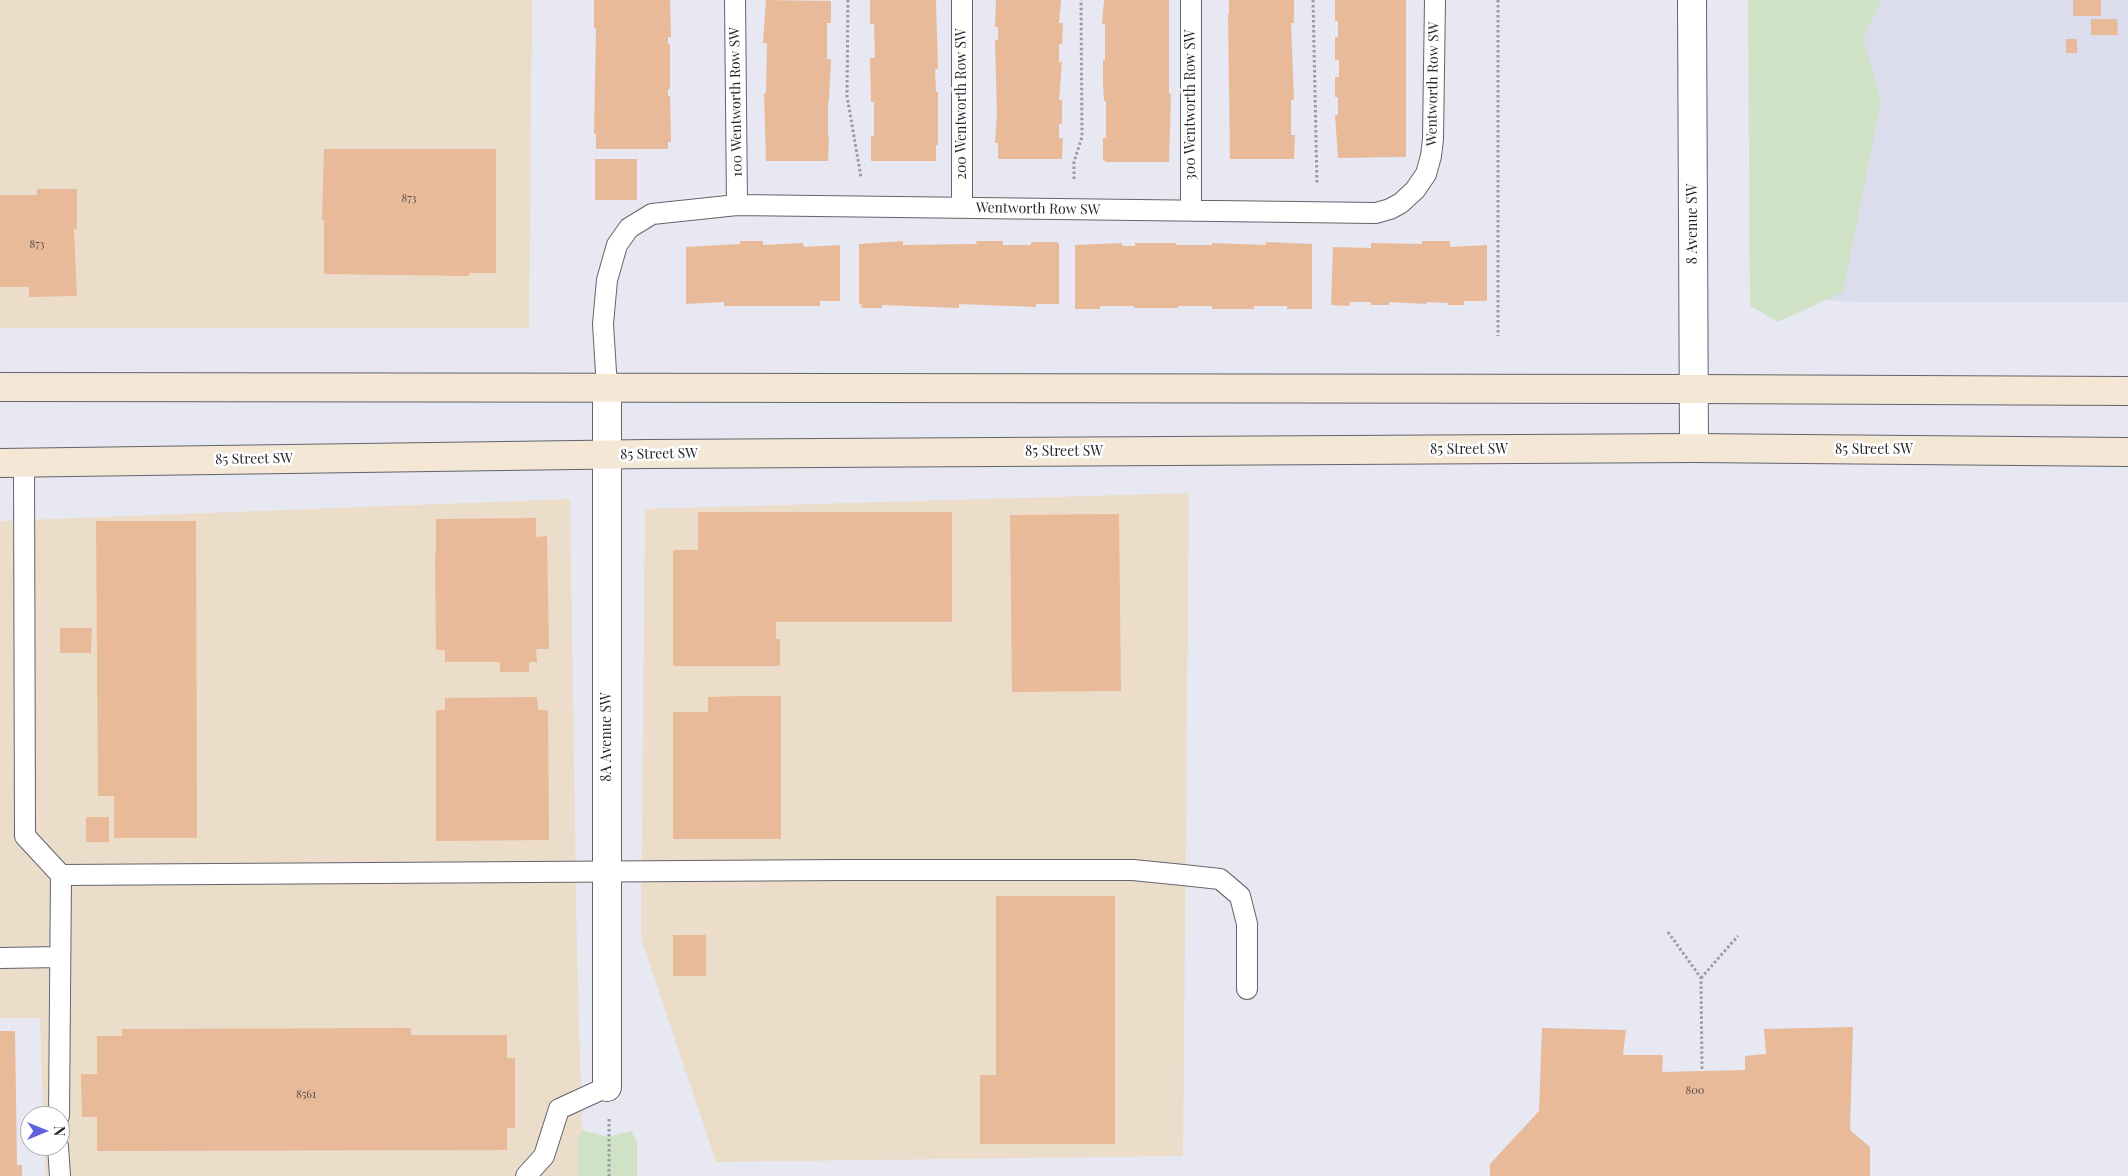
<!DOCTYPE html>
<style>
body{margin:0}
#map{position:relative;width:2128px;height:1176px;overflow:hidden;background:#e7e8f1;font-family:"Playfair Display",serif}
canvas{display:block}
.north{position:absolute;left:20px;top:1106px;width:50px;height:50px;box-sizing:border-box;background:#fff;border:1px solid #a8a9aa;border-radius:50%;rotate:90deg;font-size:14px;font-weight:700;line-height:20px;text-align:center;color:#26272a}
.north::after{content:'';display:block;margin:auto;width:18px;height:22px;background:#5f64dc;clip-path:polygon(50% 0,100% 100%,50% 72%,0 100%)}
</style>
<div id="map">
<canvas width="2128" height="1176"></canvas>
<div class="north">N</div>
</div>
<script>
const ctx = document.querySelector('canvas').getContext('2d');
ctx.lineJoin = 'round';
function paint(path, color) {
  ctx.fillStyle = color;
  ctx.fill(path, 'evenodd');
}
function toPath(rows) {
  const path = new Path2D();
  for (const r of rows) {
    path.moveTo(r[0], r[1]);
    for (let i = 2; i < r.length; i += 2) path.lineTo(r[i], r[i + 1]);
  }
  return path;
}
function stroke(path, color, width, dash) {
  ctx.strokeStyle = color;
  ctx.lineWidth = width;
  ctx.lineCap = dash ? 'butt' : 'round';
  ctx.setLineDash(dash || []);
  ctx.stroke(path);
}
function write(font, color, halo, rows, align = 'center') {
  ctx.font = font + ' "Playfair Display",serif';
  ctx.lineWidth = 5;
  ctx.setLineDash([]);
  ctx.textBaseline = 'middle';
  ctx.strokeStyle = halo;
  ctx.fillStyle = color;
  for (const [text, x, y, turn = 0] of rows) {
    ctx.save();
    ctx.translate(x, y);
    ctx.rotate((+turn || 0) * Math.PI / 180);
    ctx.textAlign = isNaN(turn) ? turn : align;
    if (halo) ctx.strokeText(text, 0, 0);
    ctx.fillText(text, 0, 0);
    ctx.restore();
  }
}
const commercial = toPath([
 [0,0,532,0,529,328,0,328],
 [1189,493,1183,1156,716,1162,641,938,645,509],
 [570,499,577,953,582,1130,578,1142,578,1176,46,1176,44,1146,60,1146,60,1116,43,1116,40,1018,0,1018,0,521]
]);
const built = toPath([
 [1748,0,2128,0,2128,302,1858,302,1809,299]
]);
const green = toPath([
 [1748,0,1881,0,1863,39,1881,100,1843,292,1778,322,1750,306],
 [582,1130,608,1137,631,1131,637,1142,637,1176,578,1176,578,1142]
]);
const building = toPath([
 [594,0,670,0,671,37,668,37,668,44,670,44,670,89,668,89,668,96,670,96,671,142,668,142,668,149,596,149,596,134,594,134,596,28,594,28],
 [766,0,831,1,831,23,827,23,827,59,831,59,829,101,828,101,828,136,829,136,828,161,766,161,764,93,766,93,767,43,763,43],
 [870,0,936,0,938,69,935,69,936,92,938,92,938,145,936,145,936,161,871,161,871,136,874,136,874,102,871,102,870,58,875,58,874,24,870,24],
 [996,0,1061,0,1059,23,1063,23,1062,44,1059,44,1059,62,1062,62,1059,100,1062,100,1062,124,1059,124,1059,138,1063,138,1062,159,998,159,998,143,995,143,997,115,995,40,998,40,998,27,995,27],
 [1104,0,1169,0,1169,94,1171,94,1169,162,1107,162,1103,160,1103,138,1106,138,1106,101,1104,101,1103,83,1103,60,1105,60,1105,24,1102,24],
 [1229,0,1294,0,1294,23,1291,23,1294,100,1291,100,1291,135,1295,135,1294,159,1230,159,1228,14,1229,14],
 [1335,0,1406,0,1406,157,1338,158,1335,115,1338,115,1338,97,1335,97,1335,77,1339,77,1339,60,1335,60,1335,37,1338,37,1338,21,1335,21],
 [2073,0,2101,0,2101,16,2073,16],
 [2091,19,2117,19,2118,35,2091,35],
 [2066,39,2077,39,2077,53,2066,53],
 [324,149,496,149,496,273,469,273,469,276,324,274,324,220,322,220],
 [595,159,637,159,637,200,595,200],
 [37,189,77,189,77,229,74,229,77,296,29,297,29,287,0,287,0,195,37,195],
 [740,241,763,241,763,245,803,243,804,247,840,245,840,301,820,301,820,306,724,306,724,302,686,304,686,247,740,244],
 [903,241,903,245,977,244,976,241,1003,241,1003,245,1031,245,1031,242,1057,242,1059,244,1059,304,1036,304,1036,307,959,304,959,308,882,305,882,308,862,308,861,304,859,304,859,244],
 [1422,241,1450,241,1450,247,1487,245,1487,301,1464,301,1464,305,1448,305,1448,303,1426,302,1426,304,1389,302,1389,305,1371,305,1371,302,1350,302,1350,306,1331,305,1333,247,1371,248,1371,243,1422,244],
 [1266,242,1312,244,1312,309,1287,309,1287,306,1254,306,1254,309,1212,309,1212,306,1178,306,1178,308,1134,308,1134,306,1100,306,1100,309,1075,309,1075,245,1122,243,1122,246,1135,246,1135,243,1176,243,1176,245,1212,245,1212,243,1266,245],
 [698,512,952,512,952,622,776,622,776,639,780,639,780,666,673,666,673,550,698,550],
 [1119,514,1121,691,1012,692,1010,515],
 [536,518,536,537,547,536,549,649,536,649,537,662,529,662,529,672,500,672,500,662,445,662,445,650,436,650,435,553,436,553,436,519],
 [96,521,196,521,197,838,114,838,114,796,98,796],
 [60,628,92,628,91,653,60,653],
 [741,696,781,696,781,839,673,839,673,712,708,712,708,697],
 [537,697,538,710,548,710,549,840,436,841,436,710,445,710,445,698],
 [86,817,109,817,109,842,86,842],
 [996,896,1115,896,1115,1144,980,1144,980,1075,996,1075],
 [673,935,706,935,706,976,673,976],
 [1853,1027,1850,1130,1870,1147,1870,1176,1490,1176,1490,1164,1539,1111,1542,1028,1626,1030,1623,1055,1663,1055,1662,1072,1745,1070,1745,1056,1766,1054,1764,1029],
 [411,1028,411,1035,507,1035,507,1058,515,1058,515,1128,507,1128,507,1150,97,1151,97,1117,82,1117,81,1074,97,1074,97,1036,122,1036,122,1029],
 [0,1031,15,1031,17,1165,22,1165,22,1176,0,1176]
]);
const path = toPath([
 [848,0,847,96,861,177],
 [1313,0,1317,184],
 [1498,0,1498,336],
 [1074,179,1074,162,1082,137,1081,0],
 [1668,932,1701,978,1702,1071],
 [1701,978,1738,936],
 [609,1119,609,1176]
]);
const service = toPath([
 [735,0,737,205],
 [962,0,962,208],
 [1191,0,1191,210],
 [607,388,603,324,607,280,617,245,629,228,652,214,737,205,1376,213,1390,209,1401,203,1415,190,1426,174,1431,156,1433,139,1435,0],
 [24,463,25,836,61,875,59,1116],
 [61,875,845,870,1133,870,1183,875,1220,879,1240,896,1247,924,1247,989],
 [0,958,60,957],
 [58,1146,60,1176],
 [526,1176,544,1156,559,1109,607,1087]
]);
const minor = toPath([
 [1692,0,1694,448],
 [607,388,607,1087]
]);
const secondary = toPath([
 [0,387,1694,389,2128,391],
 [0,463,648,454,1694,448,2128,452]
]);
const numberNames = [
 ["873",409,199],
 ["873",37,245],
 ["800",1695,1091],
 ["8561",306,1095]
];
const streetNames = [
 ["Wentworth Row SW",1433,84,-89],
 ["100 Wentworth Row SW",736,102,-91],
 ["200 Wentworth Row SW",962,104,-90],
 ["300 Wentworth Row SW",1191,105,-90],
 ["Wentworth Row SW",1038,209,1],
 ["8 Avenue SW",1693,224,-90],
 ["85 Street SW",1469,450],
 ["85 Street SW",1874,450],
 ["85 Street SW",1064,452],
 ["85 Street SW",659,454,-1],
 ["85 Street SW",254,459,-1],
 ["8A Avenue SW",607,737,-90]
];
paint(commercial, '#ebddca');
paint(built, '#dbdded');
paint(green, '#cfe2c5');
paint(building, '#e8ba99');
stroke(service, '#63646c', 22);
stroke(minor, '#63646c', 30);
stroke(secondary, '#63646c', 30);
stroke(path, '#9a9ba1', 3, [2.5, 2.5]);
stroke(service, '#fff', 20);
stroke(minor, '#fff', 28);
stroke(secondary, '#f5e7d6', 28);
write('11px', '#564c46', null, numberNames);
write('14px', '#26272a', '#fff', streetNames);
</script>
